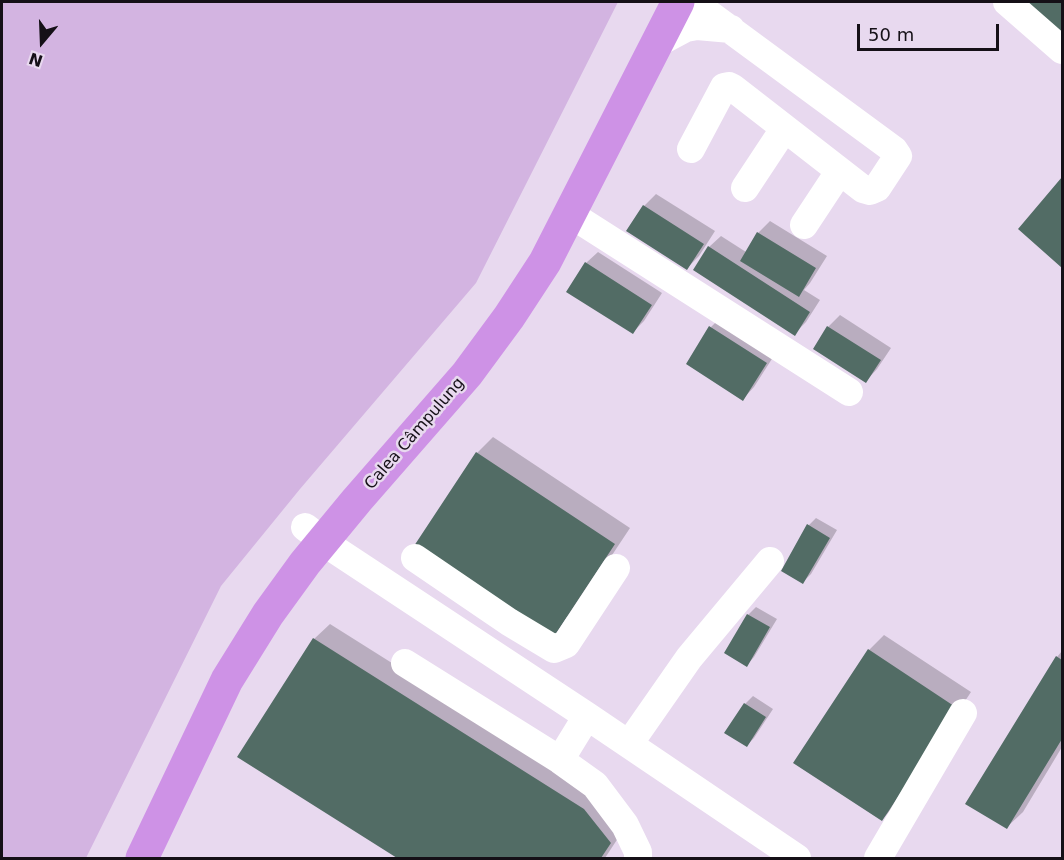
<!DOCTYPE html>
<meta charset="utf-8">
<style>
body{margin:0}
#map{position:relative;width:1064px;height:860px;overflow:hidden;background:#e8d9ef;font-family:"DejaVu Sans",sans-serif}
canvas{display:block}
.frame{position:absolute;inset:0;border:3px solid #151017;pointer-events:none}
.north{position:absolute;left:12px;top:12px;width:60px;height:60px;-webkit-text-stroke:4px #e8d9ef;paint-order:stroke;rotate:199deg;font-size:16px;font-weight:700;line-height:24px;text-align:center;color:#151017}
.north::after{content:'';display:block;margin:auto;width:21px;height:27px;background:#151017;clip-path:polygon(50% 0,100% 100%,50% 72%,0 100%)}
.scale{position:absolute;left:857px;top:24px;width:142px;height:27px;box-sizing:border-box;border:3px solid #151017;border-top:0;padding-left:8px;font-size:18px;line-height:21px;white-space:nowrap;color:#151017;-webkit-text-stroke:4px #e8d9ef;paint-order:stroke}
</style>
<div id="map">
<canvas width="1064" height="860"></canvas>
<div class="frame"></div>
<div class="north">N</div>
<div class="scale">50 m</div>
</div>
<script>
const ctx = document.querySelector('canvas').getContext('2d');
ctx.lineJoin = 'round';
function paint(path, color) {
  ctx.fillStyle = color;
  ctx.fill(path, 'evenodd');
}
function toPath(rows) {
  const path = new Path2D();
  for (const r of rows) {
    path.moveTo(r[0], r[1]);
    for (let i = 2; i < r.length; i += 2) path.lineTo(r[i], r[i + 1]);
  }
  return path;
}
function stroke(path, color, width, dash) {
  ctx.strokeStyle = color;
  ctx.lineWidth = width;
  ctx.lineCap = dash ? 'butt' : 'round';
  ctx.setLineDash(dash || []);
  ctx.stroke(path);
}
function write(font, color, halo, rows, align = 'center') {
  ctx.font = font + ' "DejaVu Sans",sans-serif';
  ctx.lineWidth = 5;
  ctx.setLineDash([]);
  ctx.textBaseline = 'middle';
  ctx.strokeStyle = halo;
  ctx.fillStyle = color;
  for (const [text, x, y, turn = 0] of rows) {
    ctx.save();
    ctx.translate(x, y);
    ctx.rotate((+turn || 0) * Math.PI / 180);
    ctx.textAlign = isNaN(turn) ? turn : align;
    if (halo) ctx.strokeText(text, 0, 0);
    ctx.fillText(text, 0, 0);
    ctx.restore();
  }
}
const green = toPath([
 [2,2,618,2,476,283,300,489,221,586,86,858,2,858]
]);
const shadow = toPath([
 [1025,2,1062,2,1062,34],
 [1062,180,1062,266,1020,229],
 [656,194,715,231,699,256,687,268,628,230,644,206],
 [770,221,827,256,810,283,804,290,820,300,806,322,794,334,709,247,721,236,746,252,758,233],
 [598,252,662,293,644,321,633,332,586,263],
 [840,315,891,348,877,369,866,381,815,348,828,327],
 [722,316,777,351,754,387,743,399,711,327],
 [493,437,630,528,569,620,477,453],
 [816,518,837,530,811,574,803,582,809,525],
 [756,607,777,619,754,657,747,665,726,652,748,615],
 [330,624,600,794,626,826,605,858,400,858,239,757,314,639],
 [884,635,971,692,897,804,882,819,869,650],
 [1062,651,1062,747,1023,812,1007,827,1057,657],
 [753,696,773,709,754,738,747,745,745,704]
]);
const building = toPath([
 [1022,2,1062,2,1062,36],
 [1062,177,1062,268,1018,229],
 [643,205,704,244,687,270,626,231],
 [757,232,816,268,799,297,740,261],
 [708,246,810,312,795,336,693,270],
 [585,262,652,305,633,334,566,292],
 [709,326,767,363,743,401,686,364],
 [827,326,881,360,866,383,813,349],
 [476,452,615,544,553,638,414,546],
 [807,524,830,538,803,584,781,571],
 [747,614,770,627,747,667,724,653],
 [313,638,584,809,611,843,601,858,397,858,237,757],
 [868,649,957,708,882,821,793,763],
 [1056,656,1062,660,1062,739,1007,829,965,804],
 [744,703,766,717,747,747,724,733]
]);
const minor = toPath([
 [1007,2,1062,50],
 [656,44,686,28,697,26,731,29],
 [691,149,724,87,729,86,733,88,863,189,870,191,877,188,898,156,894,150,705,11,698,2],
 [745,188,784,129],
 [570,214,849,392],
 [804,225,839,172],
 [305,527,334,549,587,716,797,858],
 [415,558,509,622,554,649,566,644,616,568],
 [405,663,560,760,595,785,625,825,638,852,638,858],
 [629,744,689,658,770,561],
 [560,760,587,716],
 [878,858,963,713]
]);
const highway = toPath([
 [142,858,227,680,268,614,305,563,357,500,467,374,509,317,545,262,678,2]
]);
const streetNames = [
 ["Calea Câmpulung",415,434,-49]
];
paint(green, '#d3b4e1');
paint(shadow, '#0003');
paint(building, '#526c65');
stroke(minor, '#fff', 28);
stroke(highway, '#ce92e6', 33);
write('16px', '#151017', '#e8d9ef', streetNames);
</script>
